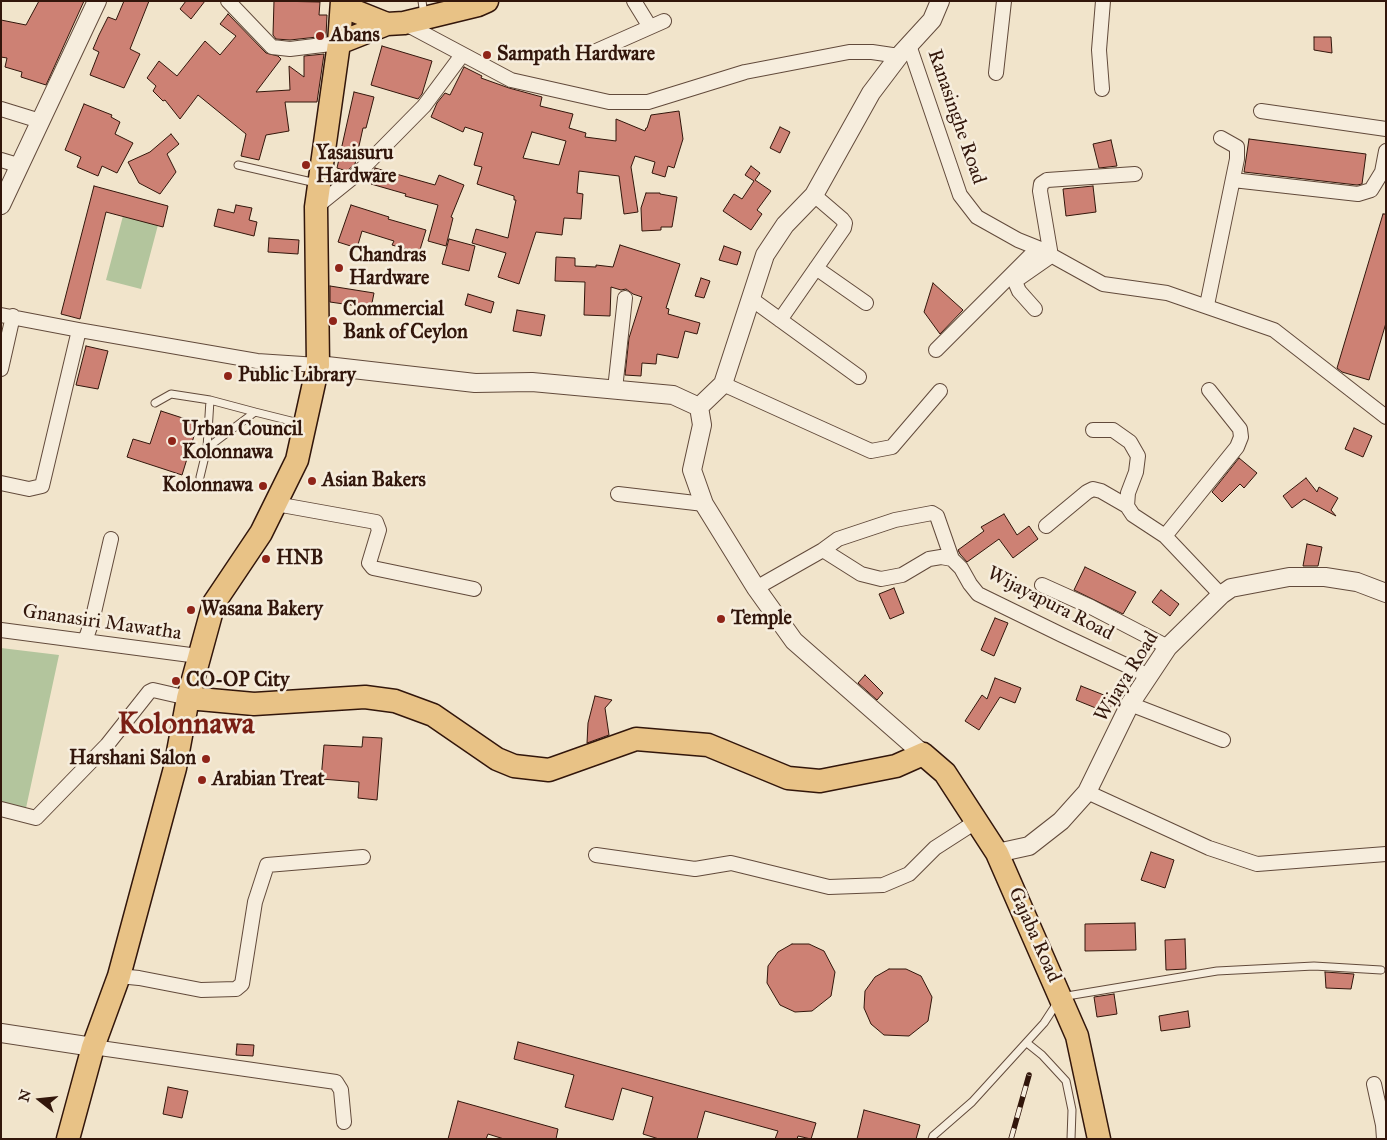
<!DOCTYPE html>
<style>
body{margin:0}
#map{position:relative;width:1387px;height:1140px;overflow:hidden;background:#f1e4cb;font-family:"IM FELL Great Primer",serif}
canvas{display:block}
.frame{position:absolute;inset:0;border:2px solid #32160b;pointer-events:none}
.north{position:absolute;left:15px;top:1075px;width:50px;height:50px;-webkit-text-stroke:4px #f6eddd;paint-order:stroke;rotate:286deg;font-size:14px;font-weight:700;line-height:20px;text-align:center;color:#32160b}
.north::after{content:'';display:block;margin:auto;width:18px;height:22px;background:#32160b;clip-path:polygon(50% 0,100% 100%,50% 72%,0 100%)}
</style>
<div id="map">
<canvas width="1387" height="1140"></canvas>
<div class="frame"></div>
<div class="north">N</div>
</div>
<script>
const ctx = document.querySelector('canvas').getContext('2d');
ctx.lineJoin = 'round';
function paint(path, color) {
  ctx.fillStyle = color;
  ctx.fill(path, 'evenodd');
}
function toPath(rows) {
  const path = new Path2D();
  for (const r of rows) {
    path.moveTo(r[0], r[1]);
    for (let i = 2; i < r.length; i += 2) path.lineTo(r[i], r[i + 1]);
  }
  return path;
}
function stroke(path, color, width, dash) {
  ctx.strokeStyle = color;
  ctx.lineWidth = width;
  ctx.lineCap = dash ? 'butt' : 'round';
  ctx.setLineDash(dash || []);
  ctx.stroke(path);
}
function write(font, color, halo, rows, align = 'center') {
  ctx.font = font + ' "IM FELL Great Primer",serif';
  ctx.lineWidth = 5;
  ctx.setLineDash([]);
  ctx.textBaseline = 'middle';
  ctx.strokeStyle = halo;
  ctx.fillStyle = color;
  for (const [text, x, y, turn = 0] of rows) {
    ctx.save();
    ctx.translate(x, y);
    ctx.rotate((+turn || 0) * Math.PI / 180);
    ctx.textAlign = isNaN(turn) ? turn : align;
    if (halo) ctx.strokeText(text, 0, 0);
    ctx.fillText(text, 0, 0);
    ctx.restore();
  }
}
const green = toPath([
 [123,216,158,225,141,289,106,280],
 [1,648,59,655,26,808,1,802]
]);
const building = toPath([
 [39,1,84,1,46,85,21,77,22,72,5,67,7,58,1,57,1,20,26,25,39,1],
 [124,1,149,1,130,49,140,54,124,88,90,75,99,52,93,49,99,35,108,17,116,20,124,1],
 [186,1,205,1,191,19,180,9,186,1],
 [274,1,320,2,319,15,327,15,326,36,290,40,276,39,273,35,274,1],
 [228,14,266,53,278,56,281,59,256,92,290,90,289,66,304,77,304,56,324,54,317,102,285,102,289,131,266,135,259,160,241,156,246,134,198,95,180,119,165,100,163,101,153,91,156,86,147,78,159,61,177,76,205,41,220,55,236,36,220,24,228,14],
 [1314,37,1331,37,1332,53,1314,50,1314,37],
 [382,46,432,61,422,94,418,99,371,85,382,46],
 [464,67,482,76,481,78,509,88,542,97,540,106,573,114,569,128,586,133,585,137,616,141,616,119,645,131,646,128,647,128,651,115,679,111,683,139,674,168,668,166,665,177,652,173,655,162,635,156,631,167,638,212,624,214,619,176,579,171,577,193,583,194,581,219,564,218,562,235,536,232,519,284,498,277,506,253,472,243,476,229,508,238,516,200,514,200,514,196,477,184,482,167,474,165,483,133,465,127,463,132,431,117,437,103,445,93,450,95,464,67],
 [532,132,566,141,559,165,523,158,532,132],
 [354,92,374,97,366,128,363,128,355,164,347,171,337,168,354,92],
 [84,104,112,115,111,117,120,122,115,134,133,143,117,173,102,166,98,176,77,167,81,157,65,150,84,104],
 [780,127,790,132,780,153,770,148,780,127],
 [171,134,179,144,167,154,176,172,160,194,139,183,128,162,150,152,171,134],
 [1249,139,1366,154,1362,184,1357,185,1244,172,1249,139],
 [1111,140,1117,166,1099,168,1093,144,1111,140],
 [751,166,760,173,755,180,771,191,757,210,762,214,751,230,723,211,734,194,742,199,754,181,745,175,751,166],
 [375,168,435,185,439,175,464,185,451,217,453,218,446,246,428,241,438,205,405,196,406,194,371,184,375,168],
 [94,186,168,206,163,227,106,212,80,319,61,314,94,186],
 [1093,186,1096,212,1066,216,1063,189,1093,186],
 [646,193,660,193,660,194,677,197,672,227,661,227,661,230,642,231,641,208,646,193],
 [236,205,252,208,249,220,257,222,254,236,214,226,218,209,234,213,236,205],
 [351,205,389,217,388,219,426,230,419,253,392,245,394,241,362,231,357,248,338,242,351,205],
 [1383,214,1386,214,1386,323,1369,380,1342,372,1337,368,1383,214],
 [269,238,299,240,298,254,268,252,269,238],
 [449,239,475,246,469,271,442,264,449,239],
 [620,245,680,264,666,308,669,309,668,314,700,323,697,334,685,331,678,358,657,354,656,364,642,363,641,376,625,375,629,338,642,297,633,294,626,289,621,290,611,287,610,316,584,315,585,282,555,281,556,257,575,258,575,266,596,267,596,265,613,267,620,245],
 [724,246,741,252,737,265,719,260,724,246],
 [701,278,710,281,704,298,695,296,701,278],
 [933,283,963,310,940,334,924,312,933,283],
 [330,286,374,293,371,308,330,302,330,286],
 [468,294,494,302,491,313,465,305,468,294],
 [517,310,545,315,541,336,513,331,517,310],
 [86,346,108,351,98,389,76,385,86,346],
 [161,411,198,423,182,475,127,457,133,439,150,444,161,411],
 [1354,428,1372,436,1363,457,1345,449,1354,428],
 [1239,458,1257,473,1244,488,1240,484,1222,502,1212,492,1239,458],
 [1306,478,1317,492,1319,487,1338,498,1331,510,1336,516,1304,499,1292,508,1283,496,1306,478],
 [1004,514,1017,535,1029,526,1038,539,1013,558,999,539,967,562,960,554,958,550,984,531,981,527,1004,514],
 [1307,544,1322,547,1318,566,1303,566,1307,544],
 [1085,567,1136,592,1123,614,1074,590,1085,567],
 [894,588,904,613,890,619,879,594,894,588],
 [1161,590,1179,604,1170,616,1152,602,1161,590],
 [995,618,1008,623,994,656,981,650,995,618],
 [865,675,883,693,877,700,858,683,865,675],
 [995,678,1021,688,1015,703,1000,697,979,730,965,721,982,695,987,699,995,678],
 [1081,686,1114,699,1108,713,1076,700,1081,686],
 [595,696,612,700,605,708,609,735,587,743,588,723,595,696],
 [363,737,382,738,377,800,358,798,359,782,321,779,324,745,362,747,363,737],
 [1151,852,1174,860,1165,888,1141,880,1151,852],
 [1135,923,1136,950,1085,951,1085,924,1135,923],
 [1185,939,1186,969,1166,970,1165,940,1185,939],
 [792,944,809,944,824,951,835,972,831,996,812,1011,795,1012,780,1005,767,983,768,966,778,952,792,944],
 [889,969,906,969,921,976,932,997,928,1021,909,1036,884,1035,871,1024,864,1008,865,991,875,977,889,969],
 [1325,972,1354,974,1351,989,1326,988,1325,972],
 [1114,994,1117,1014,1097,1017,1094,997,1114,994],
 [1188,1011,1190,1027,1161,1031,1159,1016,1188,1011],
 [518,1042,816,1123,811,1139,798,1136,797,1139,775,1139,778,1131,705,1111,697,1139,659,1139,643,1134,653,1097,622,1088,613,1120,565,1107,574,1075,514,1059,518,1042],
 [237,1044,254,1045,253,1056,236,1055,237,1044],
 [168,1087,188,1091,182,1118,163,1114,168,1087],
 [458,1101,558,1129,556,1139,504,1139,488,1134,486,1139,448,1139,458,1101],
 [864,1110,920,1125,916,1139,857,1139,864,1110]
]);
const service = toPath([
 [422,1,424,15],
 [238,165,316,183],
 [155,403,171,394,210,400,255,412],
 [207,448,210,400],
 [200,477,207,448,255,412,303,424],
 [1027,1043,1042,1055,1066,1081,1072,1110,1071,1139],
 [932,1139,933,1136,972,1102,1044,1023,1061,997,1217,971,1314,966,1381,970]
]);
const minor = toPath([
 [228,1,272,47,290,49,339,43],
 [634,1,650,27],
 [404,23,511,80,609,102,648,102,745,72,849,52,872,52,899,56],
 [909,45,960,195,977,217,1018,240,1038,248,1103,284,1167,293,1274,330,1386,417],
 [594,52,664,21],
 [996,73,1004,1],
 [1102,89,1099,50,1103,1],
 [1,109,40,121],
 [1261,111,1386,129],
 [1,160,21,166],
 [1233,180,1358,194,1371,190,1382,172,1386,151],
 [316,207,357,174,424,106,462,55],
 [816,268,866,303],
 [750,298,859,377],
 [1207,305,1237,159,1237,147,1221,138],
 [1035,309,1019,291,1016,284,1018,279,1051,256,1040,191,1041,184,1047,180,1135,174],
 [1,315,79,330,257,361,318,365],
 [780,320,844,228,845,223,842,219,814,195],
 [936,350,1038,248],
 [1,369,13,316],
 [723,384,871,451,892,447,940,391],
 [615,389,625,298],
 [1093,430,1113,430,1130,442,1138,456,1136,472,1128,493,1127,506,1133,515,1165,536,1221,595],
 [1,483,29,489,42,486,79,330],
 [618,494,704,504],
 [276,504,376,522,379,530,369,563,373,568,474,589],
 [1046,526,1087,492,1093,489,1101,491,1127,506],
 [1165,536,1237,447,1241,437,1240,429,1209,390],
 [823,550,838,539,895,520,932,513,937,516,952,559],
 [1042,585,1091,607,1168,647],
 [756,588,823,550,861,574,881,579,902,575,929,559,941,557,952,559,961,568,970,584,978,594,1062,635,1149,676],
 [1,630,198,656],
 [85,641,92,621,111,539],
 [1130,704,1223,740],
 [1087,792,1209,848,1257,864,1386,854],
 [1,809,36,818,107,745,149,692,153,690,188,698],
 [596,855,695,869,731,863,829,887,883,885,909,874,935,848,977,821],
 [119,976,139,978,201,990,236,989,242,984,255,902,267,865,363,857],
 [93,1047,336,1082,341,1090,344,1122],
 [1374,1084,1383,1125,1384,1139]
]);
const tertiary = toPath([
 [1,205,97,1],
 [318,365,475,383,532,382,673,395,699,407],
 [923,754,794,641,756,588,704,504,692,470,702,425,699,407,723,384,765,255,785,225,814,195,871,93,899,56,932,20,940,1],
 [997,853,1029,846,1061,821,1087,792,1130,704,1168,647,1221,595,1231,588,1289,577,1325,577,1357,582,1386,593],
 [1,1033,93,1047]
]);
const primary = toPath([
 [342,6,387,24],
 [339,43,387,24,404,23,478,5,487,1],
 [188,698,254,704,365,697,395,701,433,715,497,759,514,766,549,770,636,739,708,745,788,778,820,781,896,766,923,754,945,773,997,853,1077,1036,1099,1139],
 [68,1139,93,1047,119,976,175,768,188,698,214,603,261,533,297,460,318,365,316,207,339,43,342,1]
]);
const rail = toPath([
 [1011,1139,1029,1075]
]);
const markers = [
 [320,36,5,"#8f2418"],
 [487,55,5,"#8f2418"],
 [306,165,5,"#8f2418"],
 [339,268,5,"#8f2418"],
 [333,321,5,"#8f2418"],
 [228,376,5,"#8f2418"],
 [172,441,5,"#8f2418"],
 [312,481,5,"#8f2418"],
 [263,486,5,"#8f2418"],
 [266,559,5,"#8f2418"],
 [191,610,5,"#8f2418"],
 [721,619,5,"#8f2418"],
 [176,681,5,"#8f2418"],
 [206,759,5,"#8f2418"],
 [202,780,5,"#8f2418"]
];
const poiNames = [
 ["Abans",330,36],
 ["Sampath Hardware",497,55],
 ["Yasaisuru",316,154],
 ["Hardware",316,177],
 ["Chandras",349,256],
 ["Hardware",349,279],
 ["Commercial",343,310],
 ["Bank of Ceylon",343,333],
 ["Public Library",238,376],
 ["Urban Council",182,430],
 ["Kolonnawa",182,453],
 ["Asian Bakers",322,481],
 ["Kolonnawa",253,486,"right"],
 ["HNB",276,559],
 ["Wasana Bakery",201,610],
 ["Temple",731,619],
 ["CO-OP City",186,681],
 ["Harshani Salon",196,759,"right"],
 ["Arabian Treat",212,780]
];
const streetNames = [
 ["Ranasinghe Road",956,117,71],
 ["Wijayapura Road",1050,604,27],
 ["Gnanasiri Mawatha",102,623,8],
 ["Wijaya Road",1127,677,-58],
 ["Gajaba Road",1034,935,66]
];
const townNames = [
 ["Kolonnawa",186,726]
];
paint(green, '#b3c59d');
paint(building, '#cd8174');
stroke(building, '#32160b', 1);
stroke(service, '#624a3b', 9);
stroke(minor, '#624a3b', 16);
stroke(tertiary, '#624a3b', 20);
stroke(primary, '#32160b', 25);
stroke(service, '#f6eddd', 7);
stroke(minor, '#f6eddd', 14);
stroke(tertiary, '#f6eddd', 18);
stroke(primary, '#e8c286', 22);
stroke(rail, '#32160b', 5.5);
stroke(rail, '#f6eddd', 4, [11]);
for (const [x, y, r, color] of markers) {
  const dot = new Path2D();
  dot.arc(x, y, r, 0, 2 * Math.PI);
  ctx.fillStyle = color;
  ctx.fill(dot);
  stroke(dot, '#f6eddd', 2);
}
write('bold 20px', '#32160b', '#f6eddd', poiNames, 'left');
write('20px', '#32160b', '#f6eddd', streetNames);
write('bold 30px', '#7a1f14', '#f6eddd', townNames);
</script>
